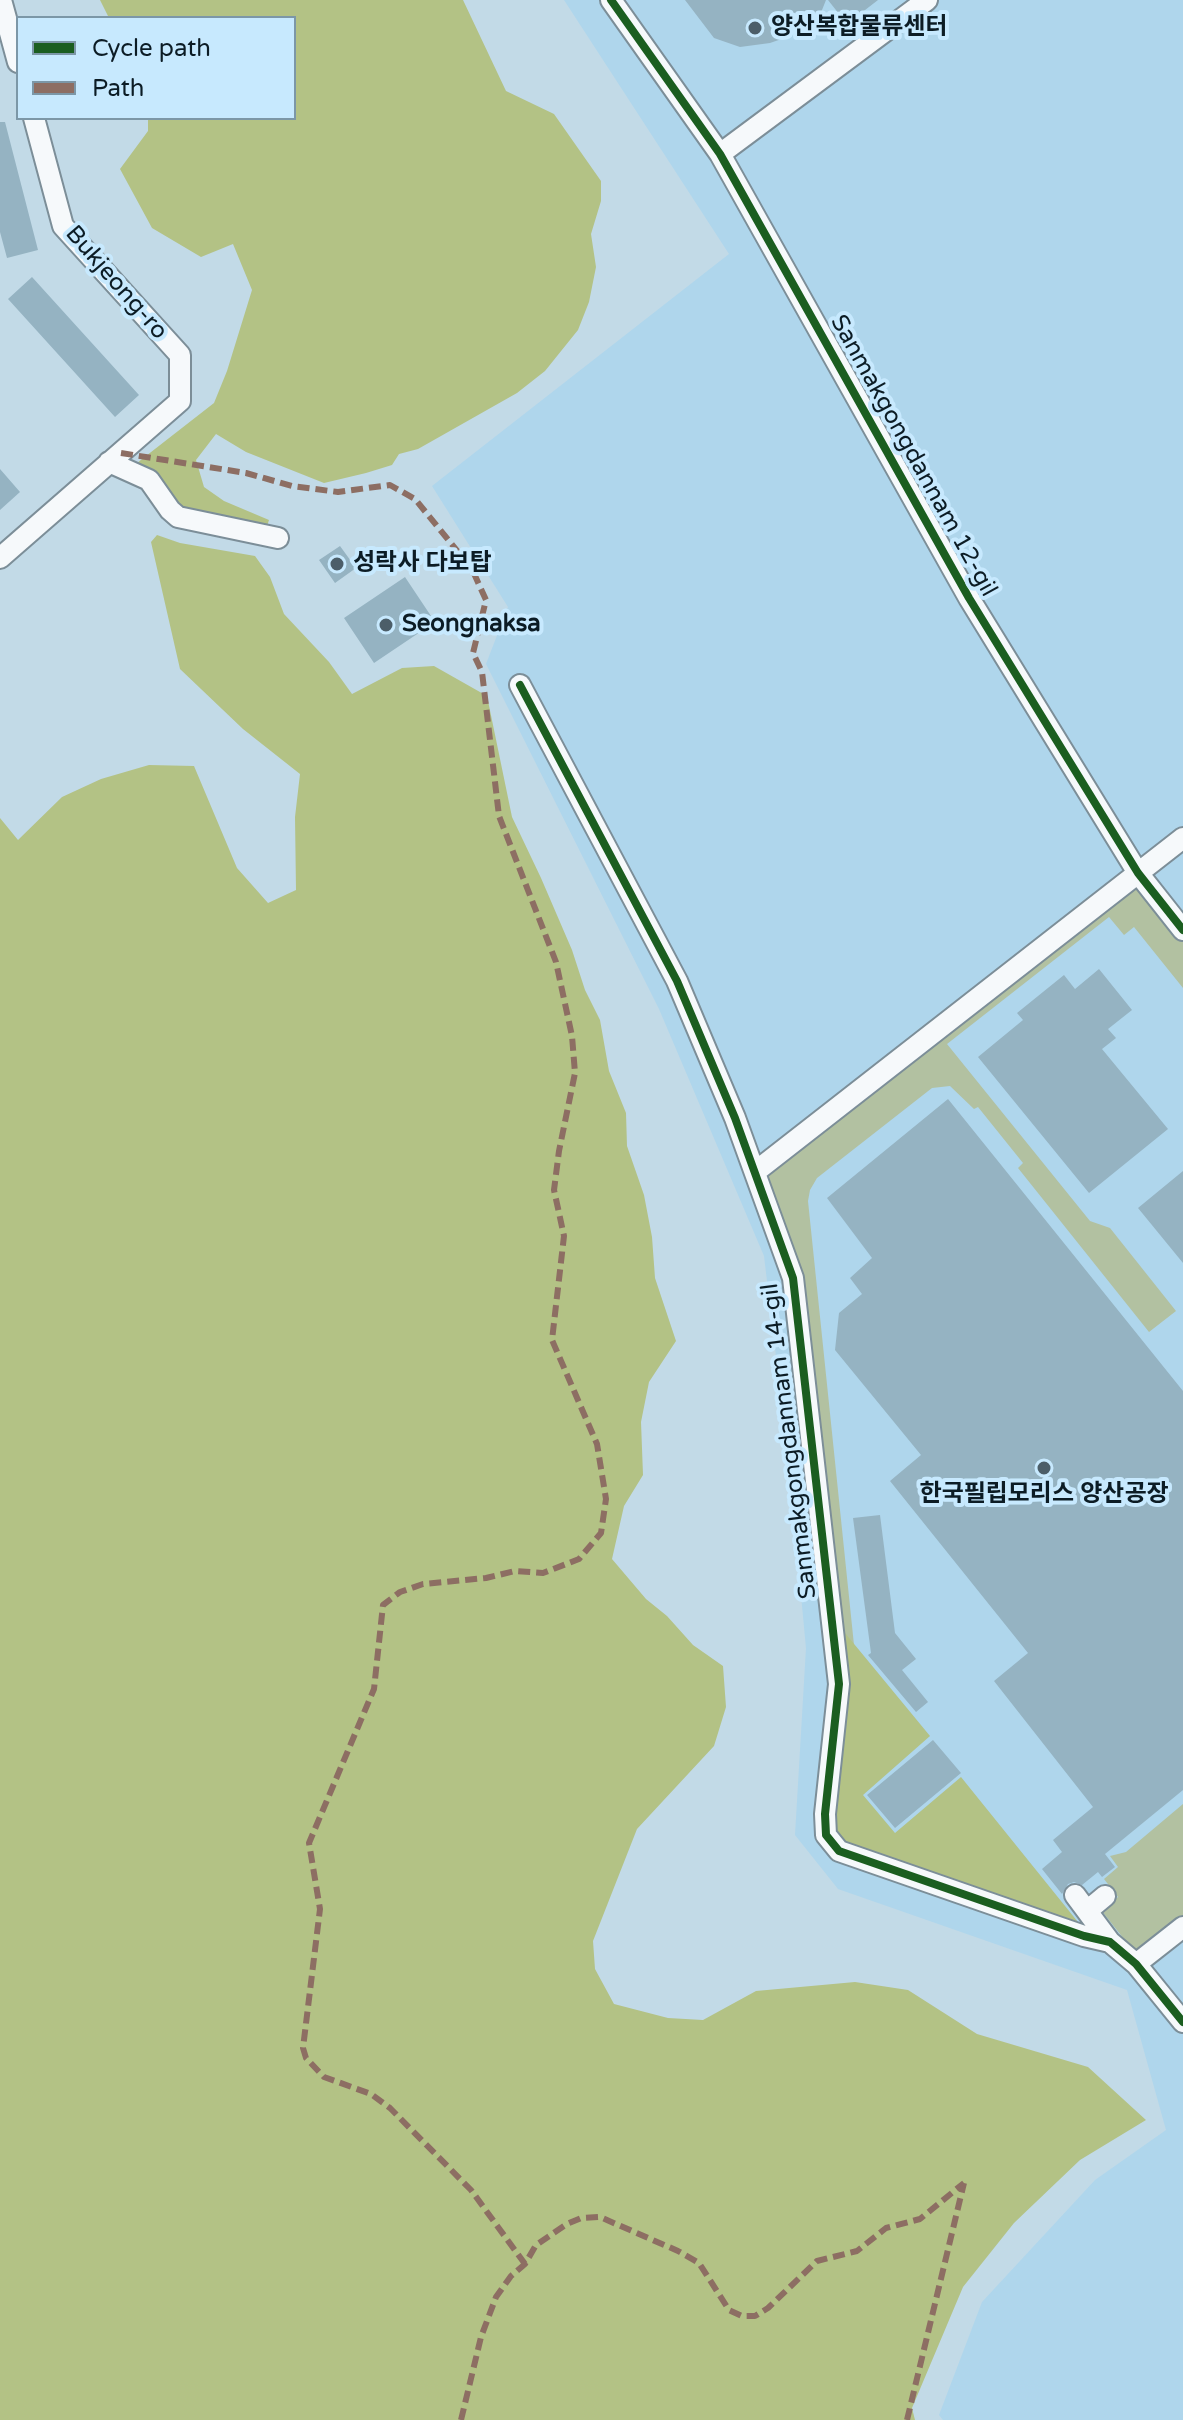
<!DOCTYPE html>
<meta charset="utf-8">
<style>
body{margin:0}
#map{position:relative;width:1183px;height:2420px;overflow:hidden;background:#c2dae7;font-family:"Varela Round",sans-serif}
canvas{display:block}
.legend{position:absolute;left:16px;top:16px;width:280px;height:104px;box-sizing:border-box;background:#c7e9fe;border:2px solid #7c97a7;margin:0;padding:10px 14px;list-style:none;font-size:24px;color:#0c1c25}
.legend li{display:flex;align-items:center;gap:16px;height:40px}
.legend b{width:40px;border:2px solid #7c97a7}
</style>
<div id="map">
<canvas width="1183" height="2420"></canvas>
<ul class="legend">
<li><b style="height:10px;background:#1b5e20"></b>Cycle path</li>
<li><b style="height:10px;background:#8d6e63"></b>Path</li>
</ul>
</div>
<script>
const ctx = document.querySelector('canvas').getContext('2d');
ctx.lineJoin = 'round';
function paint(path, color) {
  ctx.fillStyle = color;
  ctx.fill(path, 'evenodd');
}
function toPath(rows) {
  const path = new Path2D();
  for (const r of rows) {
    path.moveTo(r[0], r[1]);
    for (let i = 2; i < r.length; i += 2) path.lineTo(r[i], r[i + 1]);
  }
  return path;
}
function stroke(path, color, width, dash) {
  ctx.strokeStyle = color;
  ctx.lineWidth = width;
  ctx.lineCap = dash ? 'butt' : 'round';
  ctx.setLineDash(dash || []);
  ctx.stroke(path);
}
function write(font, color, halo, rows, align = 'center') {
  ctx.font = font + ' "Varela Round","Noto Sans KR",sans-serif';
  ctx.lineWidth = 8;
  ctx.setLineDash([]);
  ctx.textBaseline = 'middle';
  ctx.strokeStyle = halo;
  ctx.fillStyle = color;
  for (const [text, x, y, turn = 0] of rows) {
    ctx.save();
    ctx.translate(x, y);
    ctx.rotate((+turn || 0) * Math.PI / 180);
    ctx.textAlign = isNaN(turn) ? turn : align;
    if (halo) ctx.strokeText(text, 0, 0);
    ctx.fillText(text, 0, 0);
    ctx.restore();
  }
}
const built = toPath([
 [564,0,1183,0,1183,2420,943,2420,939,2415,982,2302,1095,2180,1166,2130,1127,1990,838,1889,795,1835,806,1648,787,1448,764,1256,659,1009,486,664,508,607,432,486,729,254]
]);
const green = toPath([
 [1138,873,1183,930,1183,988,1134,927,1124,935,1109,917,947,1044,1090,1221,1110,1228,1176,1311,1149,1332,1018,1168,1023,1163,978,1107,974,1109,950,1086,932,1088,817,1178,810,1190,808,1201,854,1645,831,1616,793,1278,755,1172],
 [1183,1804,1183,1916,1135,1953,1101,1910,1118,1897,1104,1879,1118,1867,1110,1856,1126,1852]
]);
const forest = toPath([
 [100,0,463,0,506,91,554,114,601,181,601,201,591,234,596,267,589,302,578,330,545,371,517,393,418,449,399,454,392,465,366,473,324,483,246,452,216,434,196,460,204,487,224,501,269,520,267,526,185,513,154,477,137,463,214,403,227,371,252,290,233,244,201,257,152,228,120,169,148,131,148,118,294,118,294,18,109,18],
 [157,535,180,543,255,556,270,577,284,614,329,662,352,694,402,668,434,666,487,696,512,817,541,878,572,950,585,990,600,1020,609,1071,626,1113,627,1146,644,1195,652,1237,655,1278,676,1341,649,1382,641,1422,643,1475,624,1506,612,1559,646,1599,667,1616,693,1645,723,1666,726,1707,714,1746,637,1829,593,1941,595,1969,614,2004,668,2018,703,2020,756,1991,855,1982,908,1990,977,2034,1088,2067,1146,2120,1080,2160,1014,2223,963,2287,912,2408,915,2420,0,2420,0,818,18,840,62,797,101,779,149,765,194,766,237,868,268,903,296,890,295,817,300,774,243,729,180,669,151,542],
 [831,1616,930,1736,863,1795,895,1833,961,1777,1086,1932,839,1851,824,1825,839,1684]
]);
const building = toPath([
 [685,0,826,0,818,20,793,35,770,43,740,47,714,38],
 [828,0,878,0,847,24],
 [0,122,5,122,38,250,7,258,0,232],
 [32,277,139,395,115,417,8,299],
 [0,469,20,492,0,510],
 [340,546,356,568,335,583,319,560],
 [405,577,435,622,374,663,344,618],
 [1099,969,1132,1010,1108,1029,1116,1038,1102,1049,1168,1129,1089,1193,978,1057,1023,1020,1017,1013,1064,975,1075,989],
 [948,1099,1183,1391,1183,1790,1105,1854,1115,1867,1102,1877,1098,1872,1082,1885,1074,1882,1068,1884,1062,1894,1042,1869,1062,1852,1053,1840,1093,1807,994,1681,1028,1653,890,1481,921,1455,835,1350,839,1313,862,1294,850,1278,872,1258,827,1198],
 [1183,1171,1183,1263,1138,1208],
 [880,1515,895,1633,916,1659,902,1670,928,1702,916,1712,868,1655,871,1653,853,1518],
 [933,1740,961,1773,895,1828,867,1795]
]);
const minor = toPath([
 [1,0,18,62],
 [611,0,720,154,969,598,1138,873,1183,930],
 [720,154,927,0],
 [109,462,149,480,170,510,178,517,278,538],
 [0,558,180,401,180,355,63,226,34,118],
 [520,685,677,981,735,1118,793,1278,839,1684,825,1814,826,1835,839,1851,1084,1936,1110,1942,1136,1964,1183,2022],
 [755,1172,1183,838],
 [1075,1895,1110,1942],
 [1087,1911,1105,1896],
 [1136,1964,1183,1927]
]);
const quiet = toPath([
 [121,453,246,473,292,486,338,492,390,485,415,499,472,569,486,600,473,653,482,672,499,816,556,962,572,1036,575,1073,559,1151,554,1190,564,1236,552,1340,597,1444,606,1499,601,1533,579,1559,543,1573,515,1571,486,1578,423,1584,400,1592,383,1605,374,1689,309,1843,320,1909,303,2048,306,2058,324,2077,371,2094,390,2108,471,2190,525,2264],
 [461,2420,481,2337,496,2297,511,2276,525,2264,536,2245,567,2224,581,2218,600,2217,678,2251,699,2263,729,2310,742,2316,755,2316,768,2308,817,2261,857,2251,886,2228,920,2219,964,2183],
 [907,2420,964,2183]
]);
const cycleway = toPath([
 [611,0,720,154,969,598,1138,873,1183,930],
 [520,685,677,981,735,1118,793,1278,839,1684,825,1814,826,1835,839,1851,1084,1936,1110,1942,1136,1964,1183,2022]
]);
const markers = [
 [755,28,8,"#4c5e69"],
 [337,564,8,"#4c5e69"],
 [386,625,8,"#4c5e69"],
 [1044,1468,8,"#4c5e69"]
];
const poiNames = [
 ["양산복합물류센터",771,28],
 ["성락사 다보탑",353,564],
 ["Seongnaksa",402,625],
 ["한국필립모리스 양산공장",1044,1495,"center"]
];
const streetNames = [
 ["Bukjeong-ro",116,283,49],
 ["Sanmakgongdannam 12-gil",913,456,61],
 ["Sanmakgongdannam 14-gil",790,1441,-97]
];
paint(built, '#afd6ec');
paint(green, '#b2c1a1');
paint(forest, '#b3c285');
paint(building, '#95b3c2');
stroke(minor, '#7c8e98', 24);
stroke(minor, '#f6f9fb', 20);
stroke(quiet, '#8d6e63', 6, [12, 6]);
stroke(cycleway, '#1b5e20', 8);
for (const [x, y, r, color] of markers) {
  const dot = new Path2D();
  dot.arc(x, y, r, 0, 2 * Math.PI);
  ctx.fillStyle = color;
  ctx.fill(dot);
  stroke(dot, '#c7e9fe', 3);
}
write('bold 24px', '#0c1c25', '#c7e9fe', poiNames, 'left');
write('24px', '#0c1c25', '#c7e9fe', streetNames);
</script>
